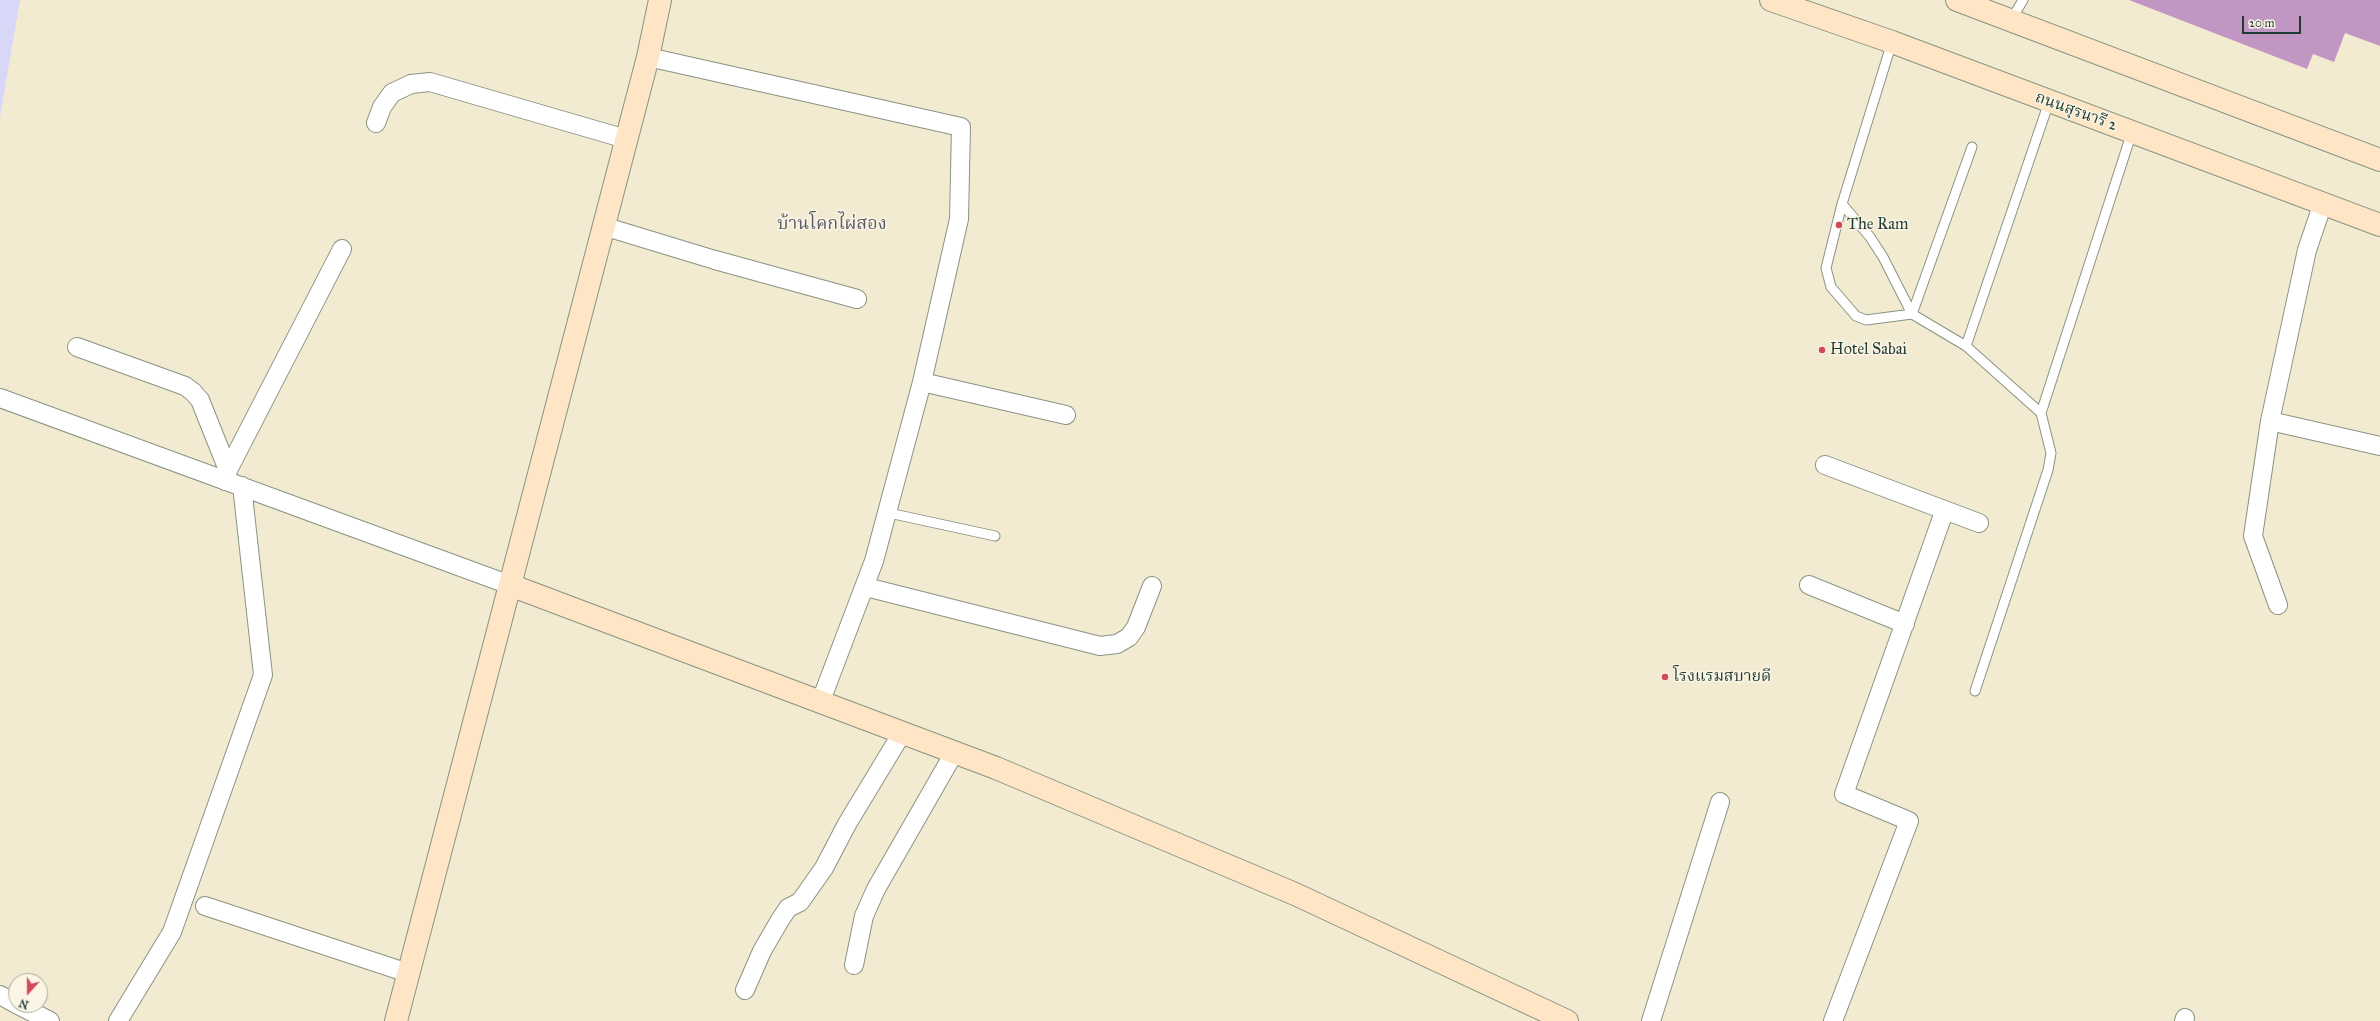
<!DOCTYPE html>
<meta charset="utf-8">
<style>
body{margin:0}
#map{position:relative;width:2380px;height:1021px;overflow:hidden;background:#f2ebd1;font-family:"IM FELL Great Primer",serif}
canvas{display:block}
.north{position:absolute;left:8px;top:973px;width:40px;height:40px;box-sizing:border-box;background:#fcf5e5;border:1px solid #a4ab9e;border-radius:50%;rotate:201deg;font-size:11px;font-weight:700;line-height:16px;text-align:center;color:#1f3d34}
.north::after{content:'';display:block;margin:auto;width:14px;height:18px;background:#d1495b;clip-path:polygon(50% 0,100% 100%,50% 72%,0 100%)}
.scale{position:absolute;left:2242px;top:16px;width:59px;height:18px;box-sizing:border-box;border:2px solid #1f3d34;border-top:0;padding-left:5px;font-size:12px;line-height:14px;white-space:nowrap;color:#1f3d34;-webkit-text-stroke:3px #fcf5e5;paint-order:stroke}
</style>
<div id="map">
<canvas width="2380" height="1021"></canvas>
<div class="north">N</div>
<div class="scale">20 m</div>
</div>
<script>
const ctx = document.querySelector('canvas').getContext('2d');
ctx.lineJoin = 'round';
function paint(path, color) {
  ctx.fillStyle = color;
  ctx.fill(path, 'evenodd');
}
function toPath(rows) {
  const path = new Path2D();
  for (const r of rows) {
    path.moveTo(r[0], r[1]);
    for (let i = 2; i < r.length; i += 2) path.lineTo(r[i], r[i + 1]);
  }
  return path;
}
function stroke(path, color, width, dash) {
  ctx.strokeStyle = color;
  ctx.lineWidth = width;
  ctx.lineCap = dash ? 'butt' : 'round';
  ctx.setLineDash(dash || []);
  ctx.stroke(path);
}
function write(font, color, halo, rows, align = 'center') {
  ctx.font = font + ' "IM FELL Great Primer","Noto Serif Thai",serif';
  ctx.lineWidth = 3;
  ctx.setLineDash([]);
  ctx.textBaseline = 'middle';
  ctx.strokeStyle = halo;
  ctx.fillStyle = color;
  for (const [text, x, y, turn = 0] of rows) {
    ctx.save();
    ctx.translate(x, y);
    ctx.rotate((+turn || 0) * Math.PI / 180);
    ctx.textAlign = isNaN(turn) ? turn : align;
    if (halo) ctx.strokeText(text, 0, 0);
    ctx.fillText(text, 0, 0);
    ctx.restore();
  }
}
const built = toPath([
 [0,0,20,0,0,117]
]);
const building = toPath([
 [2129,0,2380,0,2380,46,2345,33,2334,62,2313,54,2307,69]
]);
const lane = toPath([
 [2011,20,2023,0],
 [1892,42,1842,204,1870,237,1883,257,1912,314,1966,346,2041,413],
 [1842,204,1826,268,1831,287,1856,316,1866,320,1912,314,1972,147],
 [1966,346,2049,102],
 [889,513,995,536],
 [1975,691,2048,470,2051,453,2041,413,2132,132]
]);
const street = toPath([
 [648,57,961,127,959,219,922,382,874,561,820,703],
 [376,123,382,107,392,93,411,84,430,82,626,139],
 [603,226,715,260,857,299],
 [77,347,185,386,193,392,200,400,228,470],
 [922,382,1066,415],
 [0,398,510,585],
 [2270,421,2380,446],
 [1825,465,1979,523],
 [225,481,228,470,342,249],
 [1809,585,1905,624],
 [866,587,1100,646,1117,644,1129,637,1136,627,1152,586],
 [2278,605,2253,536,2270,421,2307,250,2323,203],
 [205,906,408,973],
 [854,965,864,916,876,889,954,753],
 [745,990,762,951,780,920,788,908,800,902,824,868,847,824,902,733],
 [0,995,16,1004],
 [18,1005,50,1021],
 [118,1021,172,932,263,675,242,486],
 [1651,1021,1720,802],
 [1833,1021,1909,821,1844,794,1944,512],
 [2184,1021,2185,1018]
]);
const secondary = toPath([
 [1771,0,1892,42,2380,225],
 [1957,0,2380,160],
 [510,585,996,768,1295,894,1567,1021],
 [396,1021,648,57,660,0]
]);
const markers = [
 [1839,225,4,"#d1495b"],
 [1822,350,4,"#d1495b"],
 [1665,677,4,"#d1495b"]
];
const streetNames = [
 ["ถนนสุรนารี 2",2076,112,20]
];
const poiNames = [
 ["The Ram",1847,225],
 ["Hotel Sabai",1830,350],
 ["โรงแรมสบายดี",1673,677]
];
const quarterNames = [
 ["บ้านโคกไผ่สอง",832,225]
];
paint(built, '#d8d7f8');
paint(building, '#c196c3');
stroke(lane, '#889482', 11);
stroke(street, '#889482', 20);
stroke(secondary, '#889482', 24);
stroke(lane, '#fff', 9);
stroke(street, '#fff', 18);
stroke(secondary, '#fde5c5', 22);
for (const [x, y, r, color] of markers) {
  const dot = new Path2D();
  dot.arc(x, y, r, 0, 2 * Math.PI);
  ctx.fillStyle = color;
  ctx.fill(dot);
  stroke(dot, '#fcf5e5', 1.5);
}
write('16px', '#1f3d34', '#fcf5e5', streetNames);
write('16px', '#1f3d34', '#fcf5e5', poiNames, 'left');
write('18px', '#585c66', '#fcf5e5', quarterNames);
</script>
